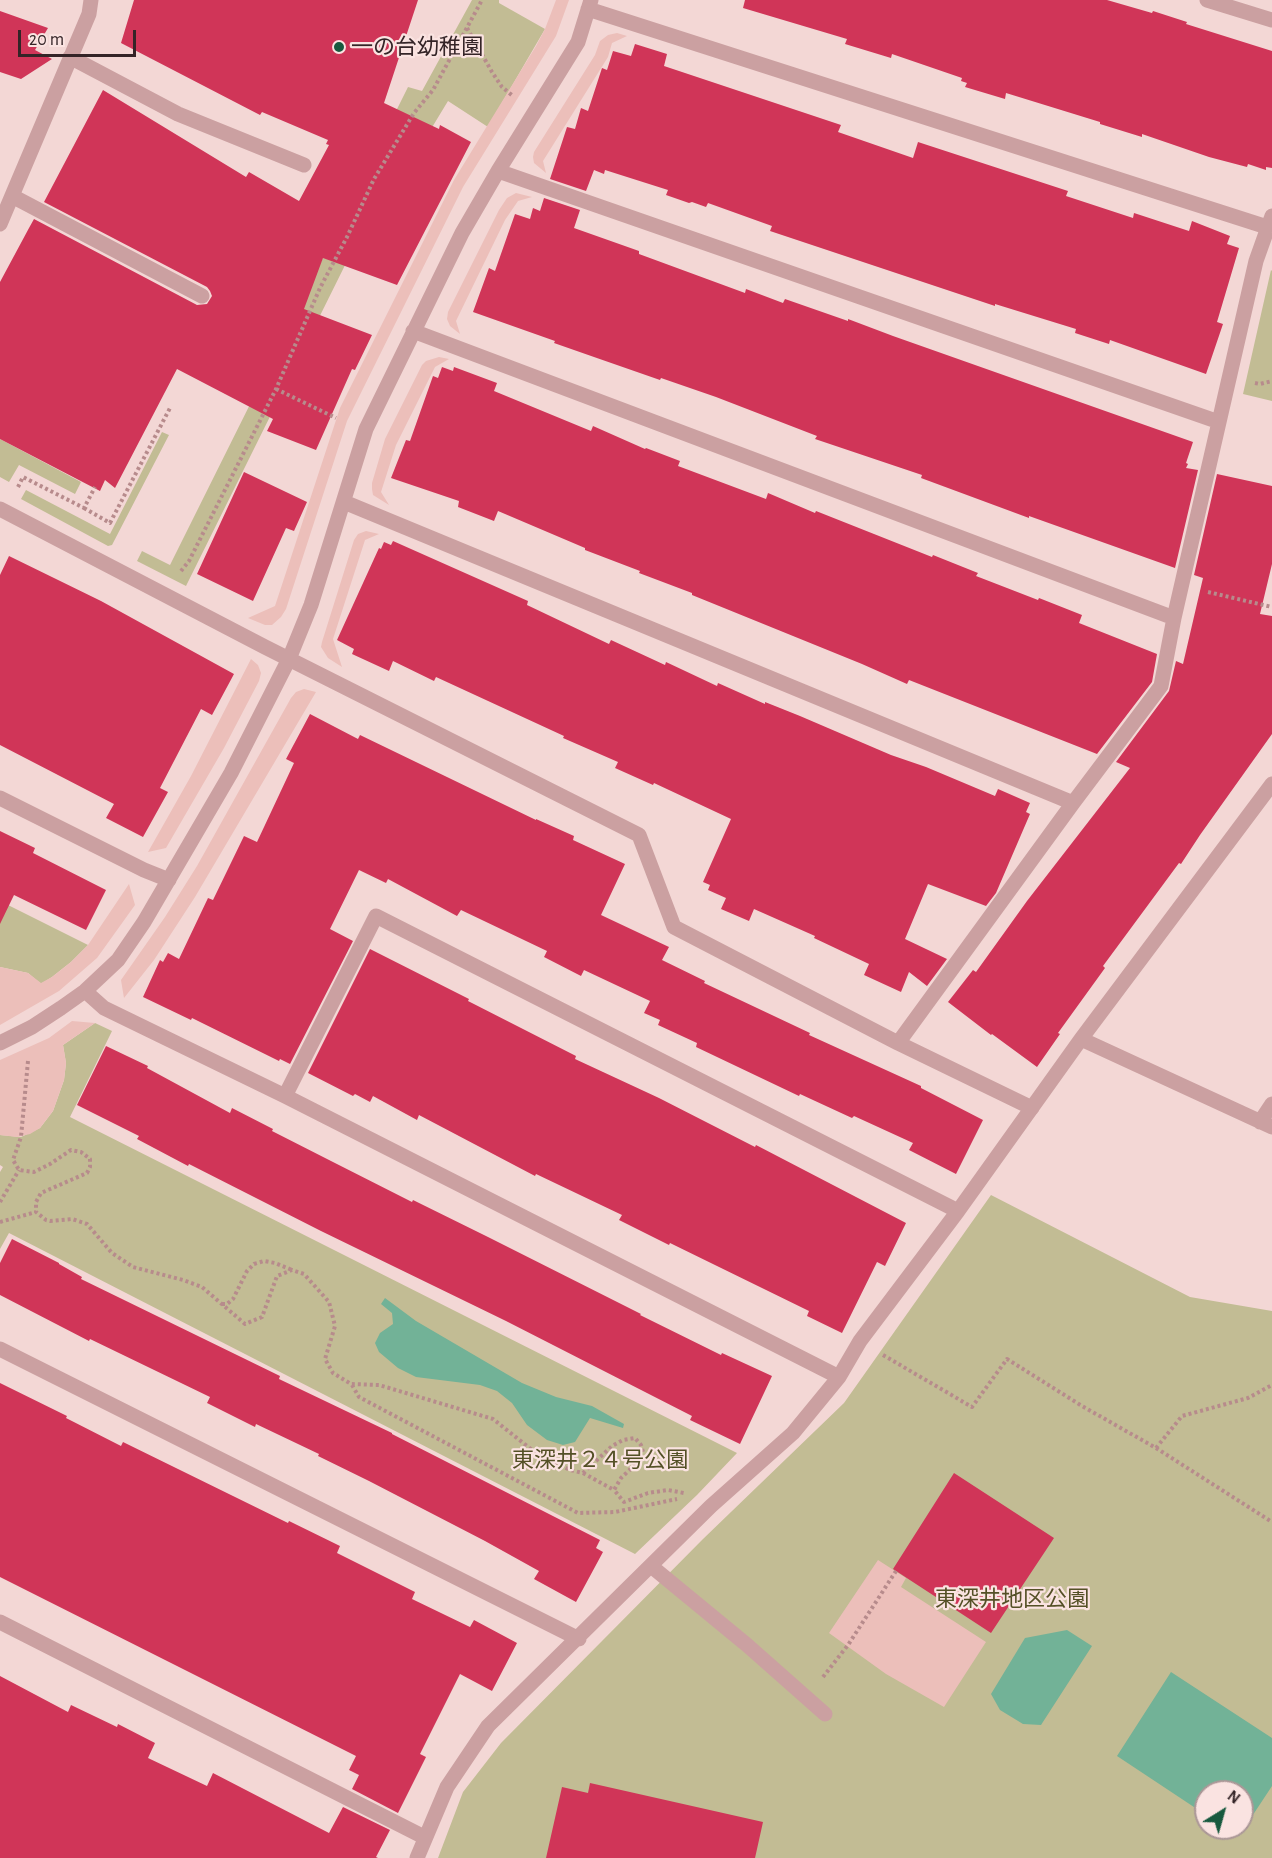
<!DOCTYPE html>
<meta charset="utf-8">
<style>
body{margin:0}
#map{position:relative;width:1272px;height:1858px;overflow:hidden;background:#f3d7d5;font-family:"Alegreya Sans",sans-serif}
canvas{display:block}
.north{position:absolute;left:1194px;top:1780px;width:60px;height:60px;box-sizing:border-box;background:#fae3e1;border:2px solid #ab9797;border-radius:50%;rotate:37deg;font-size:16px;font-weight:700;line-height:24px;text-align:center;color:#342427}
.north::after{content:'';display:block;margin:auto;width:21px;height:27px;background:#17593e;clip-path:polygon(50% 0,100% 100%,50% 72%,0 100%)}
.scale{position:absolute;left:18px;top:30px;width:118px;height:27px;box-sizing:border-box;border:3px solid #342427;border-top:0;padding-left:8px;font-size:18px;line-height:21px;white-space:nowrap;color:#342427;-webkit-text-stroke:4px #fae3e1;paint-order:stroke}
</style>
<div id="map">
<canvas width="1272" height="1858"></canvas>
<div class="north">N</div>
<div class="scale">20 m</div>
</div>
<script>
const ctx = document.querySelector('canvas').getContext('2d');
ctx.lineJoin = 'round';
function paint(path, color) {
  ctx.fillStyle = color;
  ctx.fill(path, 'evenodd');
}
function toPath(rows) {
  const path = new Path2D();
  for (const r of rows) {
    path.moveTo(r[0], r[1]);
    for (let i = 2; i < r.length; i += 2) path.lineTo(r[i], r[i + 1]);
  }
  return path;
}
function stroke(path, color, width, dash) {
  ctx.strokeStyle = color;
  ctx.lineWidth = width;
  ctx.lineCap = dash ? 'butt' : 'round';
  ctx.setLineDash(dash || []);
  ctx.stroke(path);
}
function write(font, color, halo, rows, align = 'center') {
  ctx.font = font + ' "Alegreya Sans","Noto Sans JP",sans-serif';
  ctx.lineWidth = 4.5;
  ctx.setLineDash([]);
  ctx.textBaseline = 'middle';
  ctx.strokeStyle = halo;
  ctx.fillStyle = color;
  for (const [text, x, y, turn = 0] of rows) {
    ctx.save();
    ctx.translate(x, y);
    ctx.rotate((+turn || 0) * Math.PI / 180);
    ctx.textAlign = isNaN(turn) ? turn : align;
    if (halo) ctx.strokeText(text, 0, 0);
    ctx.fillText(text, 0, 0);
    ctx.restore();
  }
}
const green = toPath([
 [472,0,499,0,499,3,545,29,488,127,448,101,428,134,413,128,186,586,137,561,142,551,170,565,408,87,422,91],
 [1271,270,1272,271,1272,401,1243,394],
 [162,432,169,435,112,545,108,546,21,499,26,490,110,534],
 [0,439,81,482,75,494,19,465,9,482,0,477],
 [0,901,88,945,71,962,52,977,41,984,28,973,0,967],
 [95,1023,112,1031,70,1117,737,1453,697,1495,635,1554,9,1233,0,1249,0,1172,3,1167,0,1165,0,1135,21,1137,40,1128,53,1111,64,1080,66,1063,63,1045],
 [991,1195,1190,1297,1272,1311,1272,1858,438,1858,463,1792,501,1743,703,1539,844,1403],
 [1206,1792,1242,1792,1242,1828,1206,1828]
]);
const plaza = toPath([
 [556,0,569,0,556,36,463,187,347,421,286,609,281,617,272,625,265,625,248,618,275,606,340,408,454,180,536,46,545,29],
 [617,33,627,36,612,43,608,57,543,161,546,173,534,163,533,157,534,152,595,55,600,41,608,35],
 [516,193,532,197,518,201,505,220,456,321,460,334,450,326,447,319,448,312,499,210,507,198],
 [439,357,449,359,435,367,396,445,381,492,389,505,373,495,372,489,372,483,385,439,422,365,426,361],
 [366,531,379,534,365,540,333,639,342,667,328,658,321,647,322,642,354,540,358,534],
 [251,659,258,665,261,673,259,681,224,748,166,848,148,852,191,776],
 [304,689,316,692,195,897,154,960,124,998,121,980,165,917,197,866,291,698,296,692],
 [129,884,135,905,97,958,59,991,0,1025,0,967,28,973,41,983,52,977,71,962,88,945],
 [72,1021,95,1023,63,1045,66,1063,64,1080,53,1111,40,1128,30,1134,17,1137,0,1135,0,1060,49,1038],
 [878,1560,906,1578,901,1587,986,1642,944,1707,886,1674,829,1633]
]);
const water = toPath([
 [385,1298,416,1321,522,1383,556,1397,592,1406,624,1424,623,1428,590,1418,575,1442,563,1445,547,1440,527,1425,512,1403,497,1391,480,1385,416,1377,398,1368,379,1352,375,1343,380,1333,393,1324,392,1313,381,1304],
 [1067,1630,1092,1646,1041,1725,1023,1724,1000,1710,991,1694,1025,1638],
 [1171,1672,1272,1738,1272,1786,1239,1836,1226,1828,1242,1828,1242,1792,1206,1792,1206,1815,1117,1756]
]);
const building = toPath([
 [134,0,418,0,384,103,439,129,440,125,471,142,397,285,323,258,304,309,372,335,355,370,352,369,316,450,267,431,273,419,177,369,115,488,105,480,100,491,0,439,0,282,29,228,34,219,197,305,207,304,212,296,210,291,207,287,44,202,103,90,246,177,249,172,299,201,329,145,326,144,328,140,262,112,260,115,121,43],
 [745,0,1107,0,1152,13,1153,11,1187,22,1186,24,1272,51,1272,168,1266,167,1266,170,1248,164,1247,167,1209,157,1142,134,1142,137,1100,124,1100,122,1006,93,1005,99,965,87,967,83,961,81,962,78,892,54,891,58,845,44,847,39,743,8],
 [0,11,48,28,35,50,52,59,21,79,0,72],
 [635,44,667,54,664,66,841,125,838,132,913,158,918,142,1068,191,1066,196,1133,218,1134,213,1189,231,1192,221,1230,236,1227,244,1239,248,1217,322,1223,324,1206,374,1110,340,1109,344,1075,333,1076,329,995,304,995,306,770,231,772,226,708,203,706,207,692,202,689,203,666,195,668,190,605,170,604,174,594,170,586,191,550,179,567,127,575,129,581,108,588,111,602,68,607,70,613,51,631,56],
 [544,198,580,210,574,228,639,251,639,254,745,293,746,289,783,303,785,299,848,321,848,319,893,336,1193,442,1186,463,1188,464,1186,468,1198,470,1175,568,1029,516,1029,518,921,478,922,475,815,439,817,436,716,397,661,378,660,380,594,357,554,343,555,341,473,312,489,268,495,271,515,214,530,219,533,208,540,211],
 [442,367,453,371,454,367,497,383,494,391,591,431,593,426,645,449,646,448,680,461,678,466,766,499,768,493,815,513,816,511,932,557,933,555,978,573,976,576,1038,600,1039,598,1082,615,1079,623,1157,654,1152,682,1097,754,909,680,907,684,862,664,692,595,692,593,639,573,640,571,585,550,585,548,498,511,494,521,458,507,459,501,391,478,406,440,410,441,433,376,438,378],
 [244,472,307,502,294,531,286,528,253,601,197,574],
 [1217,474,1272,486,1272,564,1260,614,1272,616,1272,734,1200,835,1181,864,1179,863,1103,966,1105,968,1058,1033,1060,1034,1037,1067,992,1034,991,1035,948,1002,973,970,976,972,1027,901,1130,768,1116,762,1169,691,1176,661,1183,664,1203,578,1194,575],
 [393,541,528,601,527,605,609,644,611,640,665,665,666,662,717,686,718,683,765,704,765,702,800,716,891,755,926,767,995,796,998,789,1030,803,1026,812,1030,814,996,893,986,906,928,884,905,939,947,959,927,986,909,972,901,992,864,975,869,964,814,938,815,936,754,909,749,921,721,909,726,898,708,890,710,885,703,882,731,819,654,783,653,785,615,768,618,762,563,738,564,736,436,677,434,681,393,661,389,671,352,654,354,649,337,640,379,548,381,549,384,542,391,545],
 [9,556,101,601,234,674,212,715,201,709,160,788,168,792,143,837,106,818,114,804,0,745,0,575],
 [310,714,358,739,360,735,536,820,536,819,574,836,573,840,625,864,601,915,669,947,662,960,705,981,704,983,810,1033,809,1035,921,1086,921,1088,983,1120,956,1174,909,1150,913,1143,854,1116,852,1118,800,1094,799,1096,696,1047,697,1043,658,1025,660,1020,644,1013,650,1001,584,970,581,976,544,957,547,951,461,910,457,916,388,879,386,883,359,870,330,929,353,941,290,1064,280,1059,279,1061,192,1018,191,1020,143,997,160,960,163,962,168,953,179,959,208,898,213,900,244,836,257,842,294,763,286,759],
 [0,831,35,848,33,853,106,890,86,930,14,895,0,924],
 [370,949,469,999,468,1001,576,1056,575,1059,659,1098,755,1147,756,1145,906,1223,885,1266,877,1262,842,1333,807,1316,809,1311,670,1243,669,1245,619,1220,622,1215,536,1174,535,1176,419,1115,417,1120,373,1096,370,1102,355,1094,353,1096,308,1073],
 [106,1046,148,1066,147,1068,230,1113,232,1108,273,1129,272,1131,331,1161,412,1202,413,1200,488,1237,641,1314,640,1315,721,1355,722,1353,772,1376,740,1444,690,1420,692,1416,506,1321,321,1231,189,1164,188,1166,137,1139,139,1136,77,1105],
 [12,1239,59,1263,59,1264,82,1277,81,1279,280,1376,279,1379,392,1433,392,1434,600,1540,596,1548,603,1552,576,1602,534,1579,539,1571,485,1541,369,1481,318,1456,319,1454,256,1424,255,1427,207,1403,210,1397,90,1339,89,1341,0,1295,0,1263],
 [0,1383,67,1416,66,1418,121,1446,123,1442,288,1523,289,1521,340,1546,337,1553,415,1592,412,1599,470,1627,474,1620,517,1643,492,1691,460,1674,420,1754,426,1757,398,1813,352,1789,359,1775,349,1770,356,1756,0,1577],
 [954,1473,1054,1538,991,1633,893,1569],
 [0,1676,68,1712,71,1705,117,1727,118,1724,155,1743,148,1758,207,1786,213,1773,329,1833,343,1807,390,1830,376,1857,378,1858,0,1858],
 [590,1783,763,1822,755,1858,546,1858,562,1787,588,1793]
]);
const path = toPath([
 [467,28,492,72,502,87,513,96],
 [1255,383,1260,384,1272,381],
 [276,389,336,418],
 [18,487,23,477,84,508,95,487],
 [84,508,110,523,170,408],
 [181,571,189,561,276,389,320,288,347,237,374,179,414,113,433,90,482,0],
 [1208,592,1272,607],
 [28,1061,21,1137,13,1160,19,1170,34,1172,50,1164,71,1150,81,1152,90,1159,90,1167,87,1173,41,1193,36,1202,36,1212,46,1220,50,1221,72,1219,87,1224,112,1253,133,1267,183,1280,202,1287,245,1324,262,1317,277,1276,292,1270,304,1274,329,1302,335,1326,325,1359,333,1373,351,1384,379,1385,493,1419,532,1450,570,1470,583,1473,612,1446,623,1440,635,1438,641,1445,643,1452,640,1460,621,1478,614,1490,624,1502,648,1493,668,1490,684,1493],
 [0,1202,19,1170],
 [0,1222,36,1212],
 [222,1304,227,1304,233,1299,247,1271,254,1264,264,1261,275,1263,292,1270],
 [883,1355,972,1407,1007,1359,1082,1406,1156,1448,1272,1522],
 [352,1385,359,1397,578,1513,615,1512,677,1499],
 [1156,1448,1182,1416,1248,1398,1272,1385],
 [583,1473,614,1490],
 [823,1677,848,1645,896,1571]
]);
const minor = toPath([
 [1207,0,1272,20],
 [588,9,1267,227],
 [70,57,178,114,304,165],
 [498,171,1219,422],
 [12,196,202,296],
 [0,224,89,14,91,0],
 [413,331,1174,618],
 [344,502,1073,803],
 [0,509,265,647,639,835,674,927,898,1043,1032,1108],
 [0,798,144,870,169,880],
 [85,991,104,1008,285,1096,839,1377],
 [1081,1039,1272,1127],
 [0,1043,32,1027,61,1008,85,991,118,960,144,922,231,773,289,659,311,605,366,429,462,233,498,171,578,42,591,0],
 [898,1043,1073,803,1161,686,1174,618,1256,261,1272,216],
 [285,1096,376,916,958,1211],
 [1260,1122,1272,1104],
 [0,1349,579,1639],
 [651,1566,747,1645,825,1714],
 [0,1622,424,1837],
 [417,1858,447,1787,488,1726,711,1506,793,1433,839,1377,860,1341,958,1211,1081,1039,1272,784]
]);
const markers = [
 [339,47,6,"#17593e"]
];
const poiNames = [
 ["一の台幼稚園",351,47]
];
const parkNames = [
 ["東深井２４号公園",600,1460],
 ["東深井地区公園",1012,1599]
];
paint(green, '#c2bc94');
paint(plaza, '#ecbfba');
paint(water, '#72b297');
paint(building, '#d03558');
stroke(path, '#b78b8c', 4, [3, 3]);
stroke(minor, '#cba0a1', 15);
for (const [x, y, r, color] of markers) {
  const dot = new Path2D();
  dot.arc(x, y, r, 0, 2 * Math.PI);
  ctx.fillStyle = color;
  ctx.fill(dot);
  stroke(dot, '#fae3e1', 2);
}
write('22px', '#342427', '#fae3e1', poiNames, 'left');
write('22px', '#545026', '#fae3e1', parkNames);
</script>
